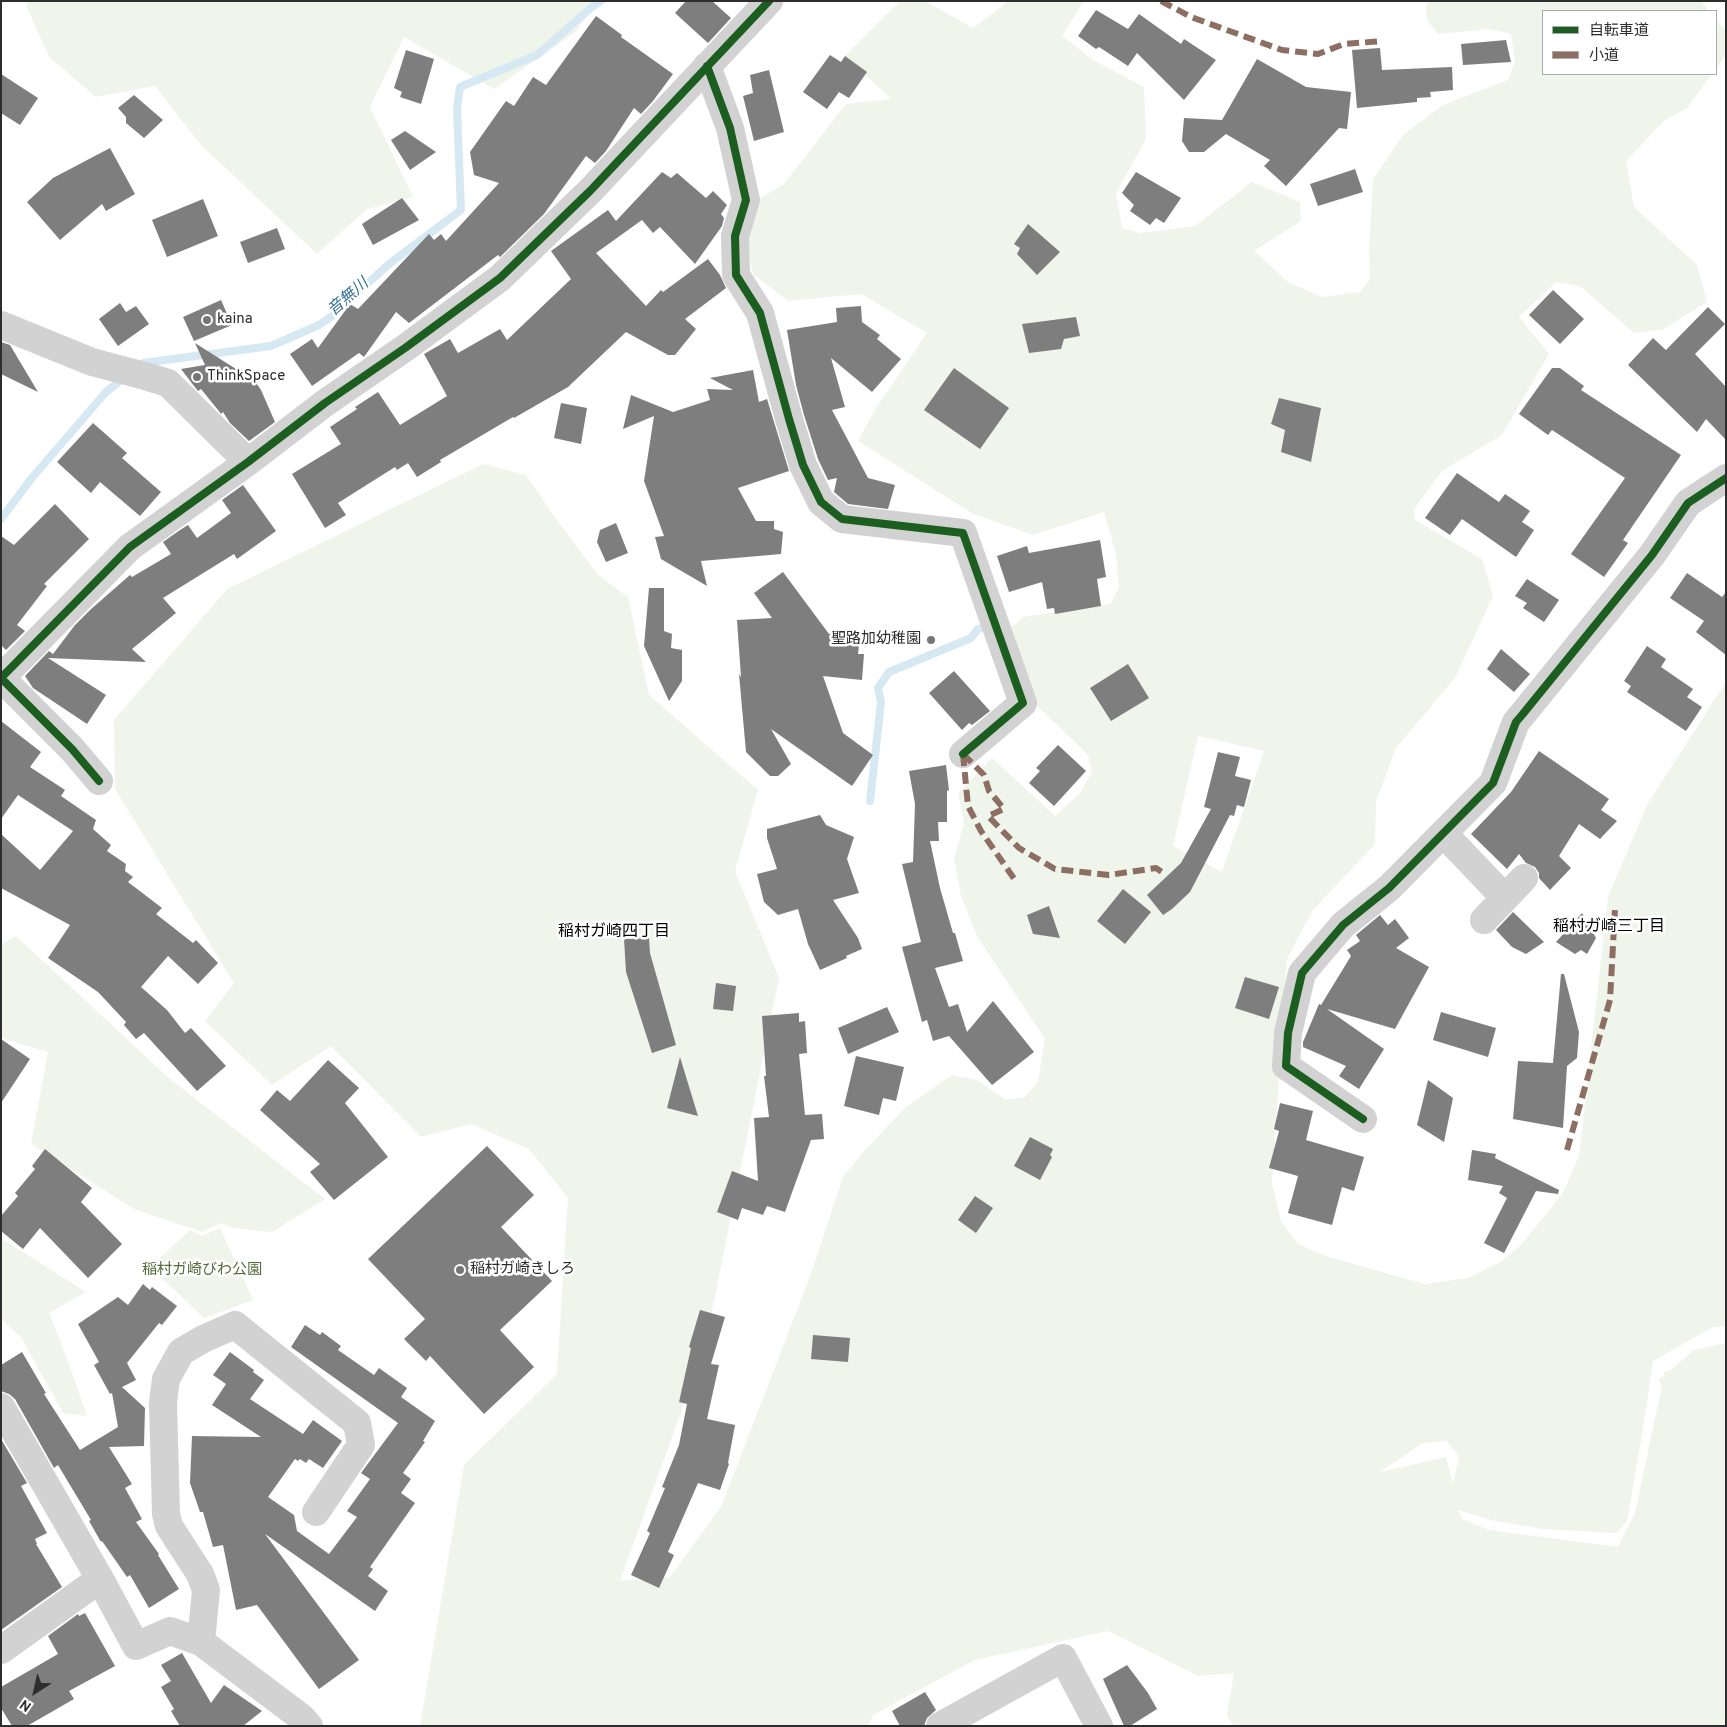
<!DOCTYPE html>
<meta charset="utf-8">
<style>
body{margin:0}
#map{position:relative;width:1727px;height:1727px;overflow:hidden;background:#fff;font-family:Overpass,"Noto Sans JP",sans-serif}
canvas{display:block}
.frame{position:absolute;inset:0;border:2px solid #2d2d2d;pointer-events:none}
.legend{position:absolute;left:1542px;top:10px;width:175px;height:65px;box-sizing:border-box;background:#fff;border:1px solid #ababab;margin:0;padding:6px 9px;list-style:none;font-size:15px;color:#2d2d2d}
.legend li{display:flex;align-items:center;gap:10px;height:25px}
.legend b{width:25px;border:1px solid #ababab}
.north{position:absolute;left:10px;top:1667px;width:50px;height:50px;-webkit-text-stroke:4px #fff;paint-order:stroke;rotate:215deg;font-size:14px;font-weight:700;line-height:20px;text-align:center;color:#2d2d2d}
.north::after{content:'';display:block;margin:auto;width:18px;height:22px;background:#2d2d2d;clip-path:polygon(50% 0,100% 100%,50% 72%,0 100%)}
</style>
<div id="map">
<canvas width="1727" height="1727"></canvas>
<div class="frame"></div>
<ul class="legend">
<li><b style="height:6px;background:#1b5e20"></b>自転車道</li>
<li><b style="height:6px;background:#8d6e63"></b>小道</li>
</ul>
<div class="north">N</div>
</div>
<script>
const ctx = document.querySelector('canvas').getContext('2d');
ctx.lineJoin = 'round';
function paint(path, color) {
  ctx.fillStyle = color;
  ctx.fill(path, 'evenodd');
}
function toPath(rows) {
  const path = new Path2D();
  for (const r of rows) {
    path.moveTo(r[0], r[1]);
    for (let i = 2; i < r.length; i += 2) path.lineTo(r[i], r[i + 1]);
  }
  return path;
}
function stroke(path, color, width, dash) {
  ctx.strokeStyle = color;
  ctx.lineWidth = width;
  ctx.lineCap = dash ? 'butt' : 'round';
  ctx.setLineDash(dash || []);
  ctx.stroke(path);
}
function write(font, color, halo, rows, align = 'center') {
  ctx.font = font + ' Overpass,"Noto Sans JP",sans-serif';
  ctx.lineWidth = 5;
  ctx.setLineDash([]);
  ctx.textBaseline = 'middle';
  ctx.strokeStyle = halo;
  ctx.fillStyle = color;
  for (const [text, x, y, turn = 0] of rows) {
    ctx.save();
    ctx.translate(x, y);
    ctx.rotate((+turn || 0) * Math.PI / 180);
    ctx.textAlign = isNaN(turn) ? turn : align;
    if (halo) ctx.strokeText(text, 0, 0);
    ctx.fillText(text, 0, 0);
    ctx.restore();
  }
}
const green = toPath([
 [29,1,596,1,576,32,494,89,404,37,370,107,413,197,367,209,317,254,201,145,155,86,96,97,49,57,26,5],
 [900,1,925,1,973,28,1009,1,1084,1,1062,36,1093,60,1144,87,1146,139,1116,193,1122,228,1141,233,1195,226,1252,182,1300,202,1301,221,1254,251,1288,282,1322,297,1360,292,1370,279,1369,248,1373,179,1403,135,1443,105,1508,80,1515,62,1511,34,1489,29,1438,34,1427,20,1426,7,1428,1,1701,1,1709,11,1543,11,1543,74,1712,74,1687,108,1664,121,1626,161,1634,207,1697,265,1707,302,1664,329,1634,333,1580,286,1556,282,1519,317,1549,354,1502,435,1442,471,1414,509,1415,520,1482,559,1493,596,1455,678,1396,748,1376,802,1375,844,1313,910,1287,959,1272,1183,1281,1221,1298,1244,1329,1257,1425,1284,1468,1278,1500,1262,1520,1246,1563,1193,1579,1156,1608,897,1648,803,1726,682,1726,1326,1713,1327,1653,1361,1642,1435,1627,1521,1616,1533,1543,1529,1495,1521,1458,1510,1462,1519,1489,1530,1618,1547,1635,1513,1662,1385,1658,1380,1664,1376,1664,1372,1671,1370,1694,1350,1726,1343,1726,1726,1233,1726,1227,1716,1234,1673,1198,1676,1108,1631,975,1660,873,1715,868,1726,420,1726,464,1465,557,1374,568,1198,529,1149,471,1124,421,1137,331,1046,272,1085,205,1021,234,983,115,789,114,720,227,589,483,464,526,475,556,519,598,575,628,597,649,695,758,790,735,871,779,978,705,1346,620,1581,670,1577,721,1507,811,1274,843,1177,864,1151,906,1107,952,1075,977,1080,1006,1100,1025,1097,1038,1081,1045,1039,978,938,961,896,954,858,964,823,958,793,992,758,1055,816,1079,794,1092,772,1088,755,1023,692,1004,633,1023,617,1110,604,1119,588,1116,554,1104,512,1033,535,973,514,858,441,876,408,927,333,861,294,788,301,753,274,745,238,761,198,784,184,846,104,891,99,845,56],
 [1198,736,1264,751,1222,872,1173,846],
 [1447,1441,1459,1457,1453,1484,1446,1457,1380,1472,1423,1443],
 [1716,19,1726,31,1726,55,1716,69],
 [16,936,171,1080,325,1199,272,1232,233,1228,220,1223,202,1232,134,1209,31,1144,48,1052,1,1038,1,945],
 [220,1228,253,1300,204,1318,150,1267,190,1230,202,1236],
 [1,1238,86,1292,49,1313,69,1364,87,1416,63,1413,21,1337,1,1319]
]);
const stream = toPath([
 [140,366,143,363,271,346,319,325,332,316,389,264,461,210,457,109,460,87,537,55,592,7,601,1],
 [1,519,31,479,106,392,125,377],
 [870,801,881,702,878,688,889,672,971,638,978,629,988,626]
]);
const building = toPath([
 [686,1,712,1,731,18,708,43,675,13],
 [1096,10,1128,29,1139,14,1181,44,1184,39,1216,60,1184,100,1137,53,1128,66,1099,47,1096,49,1078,36],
 [596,16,622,35,621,37,673,74,653,101,641,114,634,108,606,151,595,163,586,156,544,214,500,257,498,255,409,323,396,312,364,357,359,353,312,386,290,354,312,339,318,348,350,304,358,309,429,234,434,240,441,234,446,241,499,183,474,175,470,152,506,101,514,106,533,77,546,85],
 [1506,40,1511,62,1463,65,1461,44],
 [1380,48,1382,70,1452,67,1453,90,1430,92,1431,97,1417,98,1417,102,1357,108,1352,50],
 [406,50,434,59,421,104,400,97,402,92,394,88],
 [830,55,841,62,845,56,867,72,849,98,839,92,827,109,803,92],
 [1257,59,1306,87,1351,92,1347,129,1339,128,1286,186,1264,166,1270,160,1226,134,1204,152,1189,152,1182,141,1184,118,1222,120],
 [769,70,784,132,754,141,743,96,753,93,750,75],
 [1,74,38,98,20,125,1,113],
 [134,95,163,120,144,138,126,123,126,117,118,108],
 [405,131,436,152,410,170,391,140],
 [110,148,135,194,106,211,102,204,60,240,27,202,53,178],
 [1355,169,1363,192,1318,206,1310,184],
 [662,172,671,178,677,173,706,198,713,191,727,205,721,214,724,218,722,226,695,264,660,227,653,233,642,220,596,253,646,306,661,290,663,292,708,259,720,275,726,288,685,319,696,329,675,355,668,355,626,332,568,387,514,418,513,417,440,460,441,462,417,477,408,463,397,470,395,467,338,503,346,515,325,528,292,474,341,444,330,427,357,409,355,407,378,392,400,425,447,396,424,354,450,339,458,353,500,329,507,340,571,279,551,251,608,210,616,221],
 [1136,172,1181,198,1164,223,1156,218,1150,225,1130,211,1134,205,1122,193],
 [402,198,419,220,373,245,362,224],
 [203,199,218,236,167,257,152,220],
 [1028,224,1060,252,1037,275,1017,254,1020,248,1014,244],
 [277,228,285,249,248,263,240,242],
 [1553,290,1584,319,1560,344,1529,315],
 [221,300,232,325,194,341,183,317],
 [120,303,126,312,136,306,149,324,118,346,99,319],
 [861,306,862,322,880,335,877,339,901,359,872,392,831,358,845,407,832,410,868,478,895,485,888,509,848,504,834,492,837,478,828,480,818,459,804,415,796,385,787,330,837,322,836,308],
 [1708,307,1725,324,1695,354,1726,387,1726,440,1706,419,1697,432,1628,365,1653,338,1666,350],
 [1076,317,1080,336,1064,339,1061,349,1029,353,1022,324],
 [1,342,10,345,38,392,1,374],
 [195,343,255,381,261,390,275,422,249,441,230,423,223,412,221,414,218,410,201,389,198,391,194,386,181,369,205,365],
 [954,368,1009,408,980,449,924,410],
 [1552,368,1560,368,1584,386,1581,390,1681,455,1623,540,1628,543,1604,577,1571,554,1625,478,1552,430,1548,435,1519,414],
 [753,370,759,402,767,399,789,471,738,488,756,521,774,521,774,529,783,532,781,554,701,561,707,586,661,559,655,537,664,536,644,481,654,416,623,429,631,395,673,412,710,400,707,389,733,390,710,378],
 [1279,398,1321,408,1311,462,1281,452,1285,430,1271,424],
 [561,403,587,408,581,444,554,438],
 [93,423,127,453,122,458,161,492,140,516,100,482,91,493,57,462],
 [1457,473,1499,502,1505,494,1530,511,1522,522,1534,530,1516,557,1462,519,1450,535,1425,518],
 [243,485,276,531,237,559,234,554,163,598,176,613,132,649,146,662,48,658,106,695,87,724,33,688,25,676,49,651,53,654,75,625,90,610,130,575,132,577,171,554,163,542,180,530,188,525,197,538,231,513,222,500],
 [55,504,89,539,44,584,47,586,17,625,25,631,6,650,1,645,1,536,14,545],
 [616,523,628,553,606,562,597,542,600,530],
 [1100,540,1106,577,1097,579,1101,606,1055,614,1054,608,1047,609,1042,582,1009,592,997,556,1027,546,1029,553],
 [783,572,829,634,860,636,858,654,864,654,862,680,823,676,843,733,873,755,852,786,771,729,791,764,778,776,770,776,746,752,739,674,741,677,737,620,772,618,754,593],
 [1687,573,1722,597,1726,592,1726,655,1696,632,1704,621,1670,598],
 [1527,579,1559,600,1544,622,1523,608,1527,603,1515,596],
 [649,588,664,588,664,631,672,634,671,648,682,650,682,681,669,701,644,646],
 [1647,646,1666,659,1661,667,1693,689,1687,697,1702,707,1686,731,1627,692,1631,686,1624,681],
 [1501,649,1530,674,1514,692,1487,669],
 [1128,664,1149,698,1111,721,1090,688],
 [954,671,990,711,972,725,969,723,962,730,929,693],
 [1,721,41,752,30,767,65,790,61,796,96,820,93,829,111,845,107,851,126,864,125,871,133,877,128,882,162,908,156,914,193,943,196,940,218,963,198,984,168,956,141,987,167,1010,185,1033,191,1028,226,1066,197,1091,144,1033,136,1039,124,1025,126,1022,98,992,48,958,70,925,1,888,1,834,40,870,73,831,18,795,1,819],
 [1058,745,1086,771,1054,806,1029,783,1040,771,1036,768],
 [1539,751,1609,799,1601,810,1617,821,1600,839,1579,824,1559,856,1571,868,1550,890,1539,878,1539,873,1535,867,1526,863,1519,854,1507,869,1471,834,1511,792],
 [1218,752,1240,757,1235,776,1251,780,1244,807,1237,805,1234,816,1230,815,1190,892,1172,909,1163,915,1147,895,1181,863,1211,809,1204,807],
 [946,765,949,790,947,791,947,822,938,822,939,841,930,841,940,888,953,933,955,933,963,961,935,968,949,1007,958,1004,967,1032,993,1001,1034,1052,992,1085,949,1036,933,1041,927,1020,922,1022,902,947,921,942,902,864,913,862,915,804,909,771],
 [820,815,826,825,854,837,847,859,859,893,833,900,858,938,862,949,846,956,847,958,820,970,808,944,798,909,778,915,764,902,757,874,777,869,767,838,767,829],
 [1123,889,1151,912,1125,944,1097,921],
 [1049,906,1060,938,1033,934,1027,915],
 [1513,912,1544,942,1526,954,1512,947,1496,930],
 [1582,913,1596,938,1587,954,1581,950,1575,954,1556,942],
 [1380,915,1388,925,1395,919,1409,938,1396,948,1429,967,1395,1029,1327,1009,1384,1049,1359,1089,1339,1076,1346,1066,1303,1047,1303,1042,1319,1004,1321,1005,1351,956,1347,950,1360,941,1356,935],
 [649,938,650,953,676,1045,652,1053,626,972,624,939],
 [1561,974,1564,974,1579,1032,1577,1058,1567,1066,1563,1128,1513,1119,1518,1061,1553,1063],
 [1245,977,1279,987,1269,1019,1235,1008],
 [716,983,736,986,733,1011,713,1009],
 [887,1007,899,1032,848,1054,838,1028],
 [1441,1012,1496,1028,1488,1057,1433,1040],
 [799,1013,799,1022,805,1021,807,1053,799,1054,805,1115,822,1114,824,1139,811,1140,785,1212,767,1206,763,1215,742,1208,738,1220,717,1212,732,1171,758,1181,754,1118,769,1117,764,1076,766,1076,762,1016],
 [1,1039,30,1059,1,1103],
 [856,1056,904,1067,896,1101,883,1098,879,1115,844,1106],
 [680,1057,698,1116,667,1108],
 [328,1060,359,1088,345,1103,388,1157,334,1200,310,1172,320,1164,260,1110,277,1090,290,1101],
 [1428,1080,1453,1098,1444,1142,1417,1125],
 [1280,1103,1313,1111,1306,1140,1364,1157,1354,1191,1342,1187,1332,1225,1288,1213,1298,1176,1269,1168,1279,1131,1274,1129],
 [1030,1137,1053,1149,1050,1155,1052,1157,1040,1180,1014,1166],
 [487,1146,534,1195,501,1227,552,1281,500,1330,534,1367,484,1414,430,1356,426,1361,404,1339,425,1319,368,1259],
 [45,1149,92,1188,81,1202,122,1244,88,1278,40,1228,23,1249,1,1231,1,1216,18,1196,15,1193,35,1169,32,1166],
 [1472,1150,1496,1154,1495,1158,1559,1190,1558,1194,1536,1191,1504,1253,1484,1243,1507,1198,1499,1193,1503,1186,1468,1180],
 [975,1196,993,1208,976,1233,958,1220],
 [143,1284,150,1290,152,1287,177,1306,162,1325,159,1323,127,1363,136,1380,122,1387,145,1408,144,1446,109,1447,132,1484,125,1488,142,1519,136,1522,159,1554,158,1555,179,1589,149,1608,130,1575,127,1577,102,1541,101,1542,89,1521,91,1520,58,1465,54,1468,15,1399,9,1394,1,1391,1,1365,22,1352,46,1393,44,1394,80,1450,118,1427,112,1393,110,1394,94,1365,99,1362,78,1324,118,1297,128,1305],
 [700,1310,725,1317,711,1364,719,1365,707,1419,735,1425,728,1463,729,1464,720,1490,698,1483,668,1552,674,1555,659,1588,631,1575,650,1533,647,1531,665,1488,662,1487,679,1445,687,1404,679,1402,691,1348,689,1347],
 [305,1325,320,1335,322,1332,341,1346,338,1350,374,1375,379,1368,407,1388,401,1397,435,1421,423,1441,425,1442,403,1473,411,1479,401,1493,415,1503,370,1567,373,1569,368,1576,388,1591,375,1611,265,1534,359,1660,319,1689,257,1605,236,1610,223,1545,213,1547,203,1512,200,1512,190,1483,192,1436,261,1437,212,1405,226,1384,213,1375,230,1352,254,1370,253,1372,264,1380,250,1399,303,1434,313,1420,342,1441,323,1468,309,1459,306,1463,300,1459,298,1461,295,1459,268,1497,294,1515,297,1531,329,1554,357,1517,347,1511,370,1479,361,1473,398,1423,291,1347],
 [813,1335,850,1338,848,1362,811,1359],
 [1,1439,27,1483,21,1486,47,1533,35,1539,37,1544,36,1544,62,1587,1,1630],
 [85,1613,115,1666,69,1691,74,1699,48,1714,27,1726,12,1726,1,1708,1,1687,58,1654,48,1636,78,1614,79,1616],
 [182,1653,211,1703,224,1685,262,1711,243,1726,180,1726,171,1711,174,1709,161,1687,171,1681,161,1665],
 [1127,1665,1148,1693,1157,1709,1130,1726,1124,1726,1103,1679],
 [925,1692,936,1710,927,1718,924,1726,900,1726,892,1711]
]);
const street = toPath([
 [707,66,730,128,746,200,735,236,736,275,760,313,789,419,803,465,821,502,842,519,963,533,1023,703,963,754],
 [1,325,92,362,145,376,168,383,248,462],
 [99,781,72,749,1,678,130,547,248,462,325,403,405,348,500,278,590,191,769,1],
 [1444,834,1504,897],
 [1484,920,1524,878],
 [1363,1119,1286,1066,1288,1033,1302,973,1343,925,1389,888,1493,783,1516,722,1522,715,1652,555,1688,503,1726,478],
 [1,1407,100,1579,136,1646,170,1631,201,1642,302,1718,309,1726],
 [201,1642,206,1590,200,1574,169,1526,166,1514,163,1403,166,1379,181,1352,203,1339,235,1325,357,1423,361,1445,316,1512],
 [1,1650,100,1579],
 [940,1726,1063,1658,1099,1726]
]);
const quiet = toPath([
 [1161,1,1191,17,1282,50,1318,54,1344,44,1383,41],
 [963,754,984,775,989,791,1004,809,988,816,1019,848,1055,869,1109,875,1156,868,1165,874],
 [963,754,968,806,981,831,1015,880],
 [1567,1150,1610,1000,1615,909]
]);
const cycleway = toPath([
 [707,66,730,128,746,200,735,236,736,275,760,313,789,419,803,465,821,502,842,519,963,533,1023,703,963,754],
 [99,781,72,749,1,678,130,547,248,462,325,403,405,348,500,278,590,191,769,1],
 [1363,1119,1286,1066,1288,1033,1302,973,1343,925,1389,888,1493,783,1516,722,1522,715,1652,555,1688,503,1726,478]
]);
const markers = [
 [207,320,5,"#767676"],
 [197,377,5,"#767676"],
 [931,640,5,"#767676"],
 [460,1270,5,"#767676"]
];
const poiNames = [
 ["kaina",217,320],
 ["ThinkSpace",207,377],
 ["聖路加幼稚園",921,640,"right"],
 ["稲村ガ崎きしろ",470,1270]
];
const parkNames = [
 ["稲村ガ崎びわ公園",202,1271]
];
const waterNames = [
 ["音無川",349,298,-41]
];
const neighbourhoodNames = [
 ["稲村ガ崎三丁目",1609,928],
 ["稲村ガ崎四丁目",614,933]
];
paint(green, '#f0f5eb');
stroke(stream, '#d6e9f2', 8);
paint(building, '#7e7e7e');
stroke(street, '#d2d2d2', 28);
stroke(quiet, '#8d6e63', 6, [12, 6]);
stroke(cycleway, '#1b5e20', 8);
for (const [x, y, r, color] of markers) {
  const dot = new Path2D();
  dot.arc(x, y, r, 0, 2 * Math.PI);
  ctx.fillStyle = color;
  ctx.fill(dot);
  stroke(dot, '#fff', 2);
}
write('15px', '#2d2d2d', '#fff', poiNames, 'left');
write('15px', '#526b38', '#fff', parkNames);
write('italic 16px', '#377493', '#fff', waterNames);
write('16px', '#000', '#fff', neighbourhoodNames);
</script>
